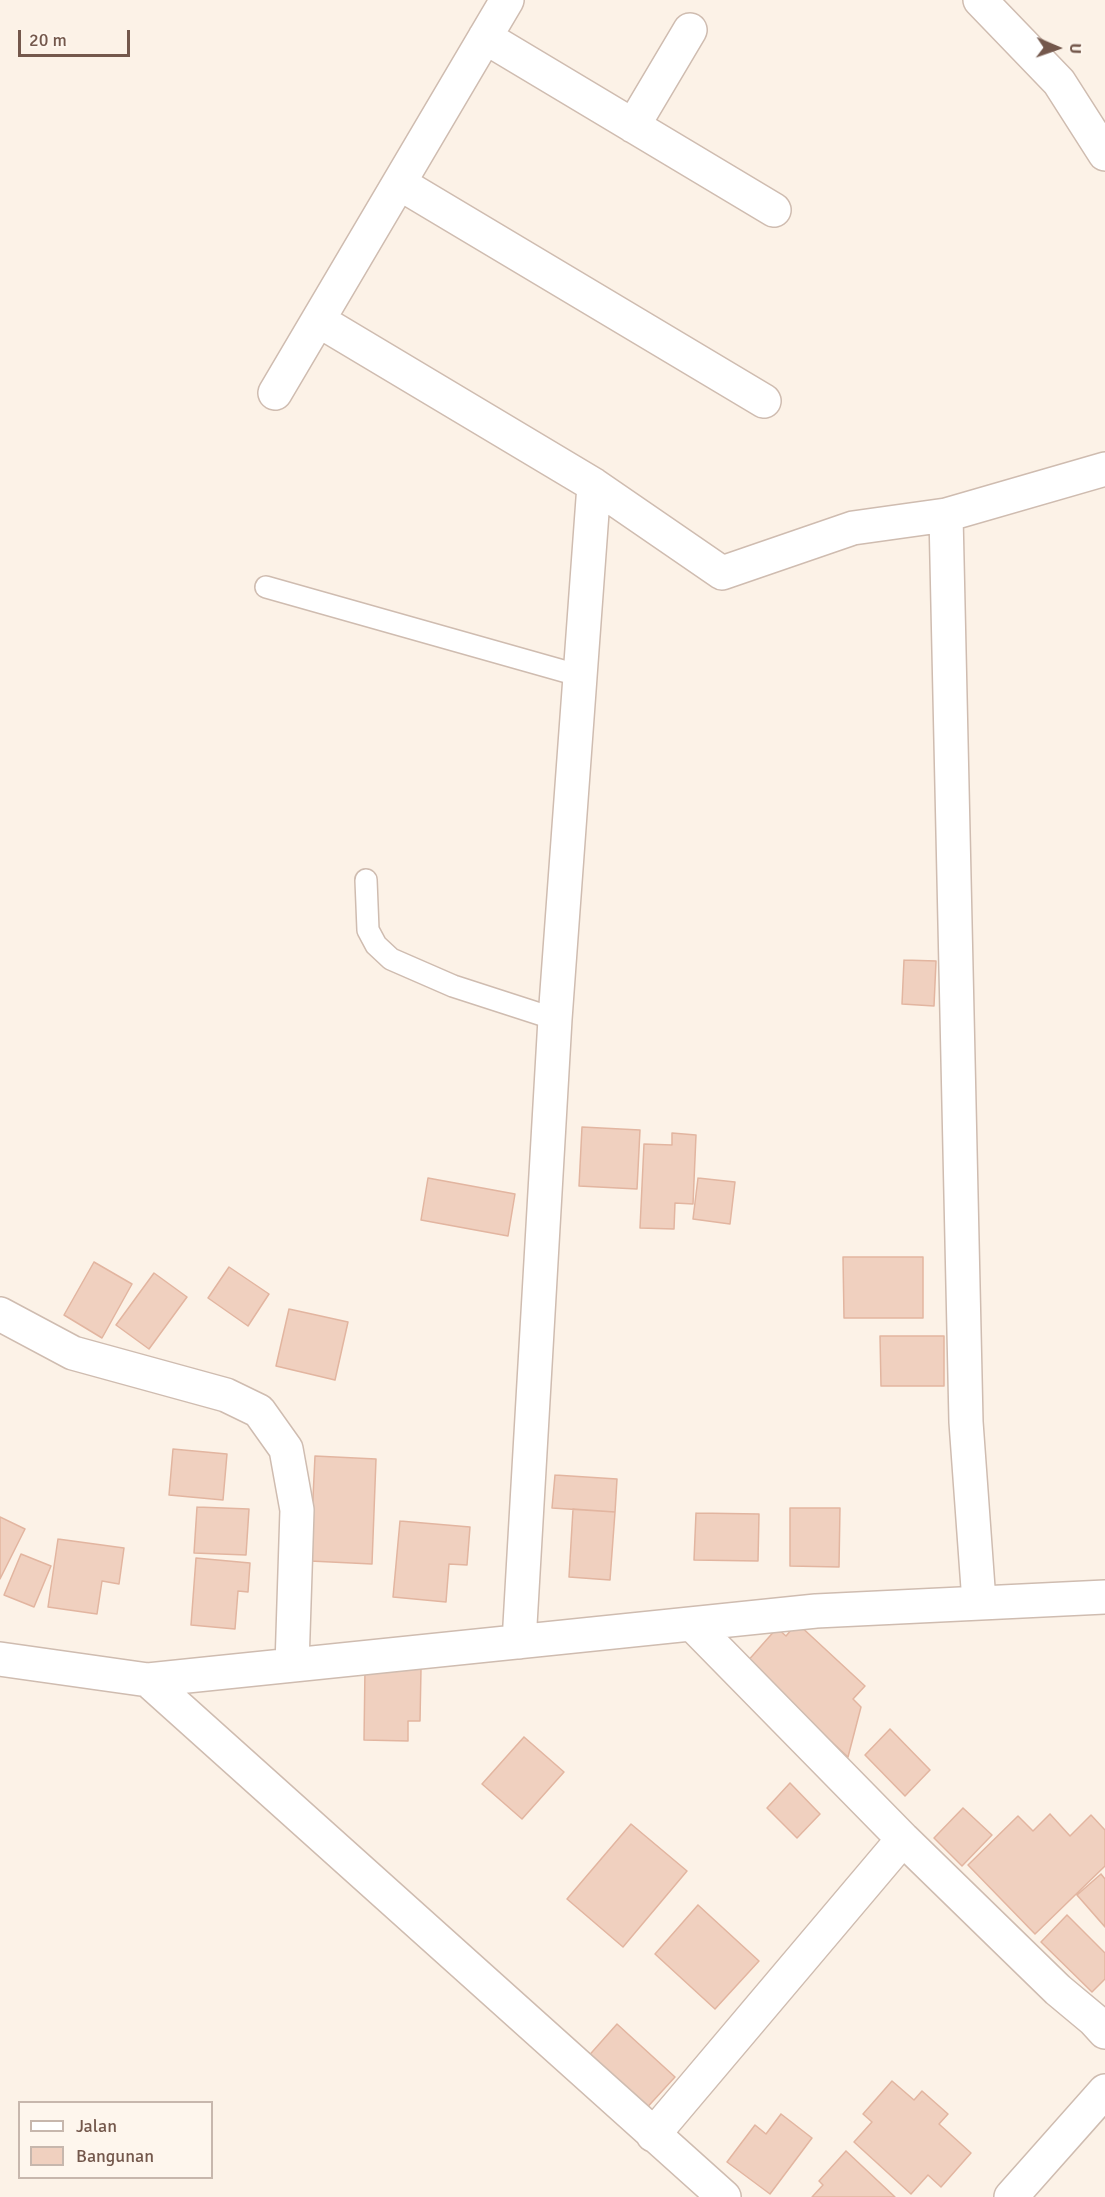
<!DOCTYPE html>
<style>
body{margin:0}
#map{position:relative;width:1105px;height:2197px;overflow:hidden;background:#fcf2e7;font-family:Signika,sans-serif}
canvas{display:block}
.legend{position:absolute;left:18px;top:2101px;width:195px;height:78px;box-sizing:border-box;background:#fef6ed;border:2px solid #c7b7ad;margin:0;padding:8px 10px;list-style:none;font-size:18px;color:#74584c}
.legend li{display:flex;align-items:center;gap:12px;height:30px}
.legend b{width:30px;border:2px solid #c7b7ad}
.north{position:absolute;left:1027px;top:18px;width:60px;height:60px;-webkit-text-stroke:4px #fef6ed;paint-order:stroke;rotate:92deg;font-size:16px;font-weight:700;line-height:24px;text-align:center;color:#74584c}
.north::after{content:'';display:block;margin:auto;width:21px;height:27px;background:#74584c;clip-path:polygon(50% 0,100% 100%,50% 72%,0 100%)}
.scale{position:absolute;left:18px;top:30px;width:112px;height:27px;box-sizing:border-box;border:3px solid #74584c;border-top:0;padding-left:8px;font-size:18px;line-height:21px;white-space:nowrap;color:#74584c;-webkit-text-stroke:4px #fef6ed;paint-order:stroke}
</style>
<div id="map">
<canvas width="1105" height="2197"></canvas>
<ul class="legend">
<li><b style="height:8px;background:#fff"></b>Jalan</li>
<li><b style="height:16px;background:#f0d0bf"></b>Bangunan</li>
</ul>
<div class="north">U</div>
<div class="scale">20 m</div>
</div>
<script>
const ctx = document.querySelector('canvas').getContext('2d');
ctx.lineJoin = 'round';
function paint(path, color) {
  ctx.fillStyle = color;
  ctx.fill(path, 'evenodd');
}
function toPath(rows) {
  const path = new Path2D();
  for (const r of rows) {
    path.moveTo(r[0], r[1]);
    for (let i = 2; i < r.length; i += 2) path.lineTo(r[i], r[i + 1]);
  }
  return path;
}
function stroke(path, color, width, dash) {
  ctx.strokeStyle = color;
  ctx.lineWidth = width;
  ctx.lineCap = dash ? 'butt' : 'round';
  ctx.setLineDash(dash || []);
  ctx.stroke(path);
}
const building = toPath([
 [904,960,936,961,934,1006,902,1004,904,960],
 [582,1127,640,1130,637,1189,579,1186,582,1127],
 [672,1133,696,1135,693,1204,675,1203,674,1229,640,1228,644,1144,672,1145,672,1133],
 [428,1178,515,1194,508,1236,421,1220,428,1178],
 [698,1178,735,1182,730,1224,693,1219,698,1178],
 [843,1257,923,1257,923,1318,844,1318,843,1257],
 [94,1262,132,1284,102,1338,64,1315,94,1262],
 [229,1267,269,1294,248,1326,208,1298,229,1267],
 [154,1273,187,1297,149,1349,116,1325,154,1273],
 [289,1309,348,1322,335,1380,276,1366,289,1309],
 [880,1336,944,1336,944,1386,881,1386,880,1336],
 [173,1449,227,1454,223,1500,169,1495,173,1449],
 [315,1456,376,1459,372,1564,310,1561,315,1456],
 [555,1475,617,1479,615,1512,552,1508,555,1475],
 [197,1507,249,1509,246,1555,194,1553,197,1507],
 [790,1508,840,1508,839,1567,790,1566,790,1508],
 [573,1509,615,1512,610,1580,569,1577,573,1509],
 [696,1513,759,1514,758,1561,694,1560,696,1513],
 [0,1517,25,1529,0,1579,0,1517],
 [400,1521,470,1527,467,1565,449,1564,446,1602,393,1597,400,1521],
 [58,1539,124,1548,119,1584,102,1581,97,1614,48,1607,58,1539],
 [21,1554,51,1566,34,1607,4,1595,21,1554],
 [196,1558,250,1563,248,1592,238,1591,235,1629,191,1625,196,1558],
 [797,1623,865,1686,853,1699,861,1707,848,1757,746,1663,777,1628,786,1636,797,1623],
 [365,1668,421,1669,420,1721,408,1721,408,1741,364,1740,365,1668],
 [890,1729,930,1770,905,1796,865,1755,890,1729],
 [524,1737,564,1772,522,1819,482,1784,524,1737],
 [790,1783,820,1814,797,1838,767,1808,790,1783],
 [963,1808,992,1835,962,1866,934,1838,963,1808],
 [1050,1814,1070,1836,1091,1815,1105,1830,1105,1866,1035,1934,968,1865,1018,1816,1033,1831,1050,1814],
 [631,1824,687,1871,623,1947,567,1899,631,1824],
 [1101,1874,1105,1879,1105,1927,1077,1895,1101,1874],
 [698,1905,759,1961,715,2009,655,1954,698,1905],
 [1067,1915,1105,1953,1105,1979,1092,1992,1041,1942,1067,1915],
 [617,2024,675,2077,642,2113,585,2060,617,2024],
 [892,2081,914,2100,922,2091,948,2114,939,2124,971,2153,941,2187,928,2175,911,2194,854,2142,872,2122,863,2114,892,2081],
 [781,2114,812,2138,770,2194,727,2162,755,2125,766,2134,781,2114],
 [846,2151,895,2197,812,2197,823,2185,819,2181,846,2151]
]);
const service = toPath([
 [266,587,581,676],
 [366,880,368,930,376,945,391,959,453,986,555,1019]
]);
const minor = toPath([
 [980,0,1059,82,1105,154],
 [485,37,774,210],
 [633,126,690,30],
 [399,183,764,401],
 [318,320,594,485,722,573,853,528,946,515,1105,469],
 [275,393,507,0],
 [946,515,966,1422,979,1602],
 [0,1314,73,1353,226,1395,259,1411,286,1449,297,1510,292,1665],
 [692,1624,903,1839,1058,1990,1094,2020,1105,2032],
 [519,1642,555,1019,594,485],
 [0,1659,148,1680,816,1611,1105,1597],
 [148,1680,724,2197],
 [653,2135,903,1839],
 [1011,2197,1105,2091]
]);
paint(building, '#f0d0bf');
stroke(building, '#e2b5a0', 1.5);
stroke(service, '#cfbcb0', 24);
stroke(minor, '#cfbcb0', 36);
stroke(service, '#fff', 21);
stroke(minor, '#fff', 33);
</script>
